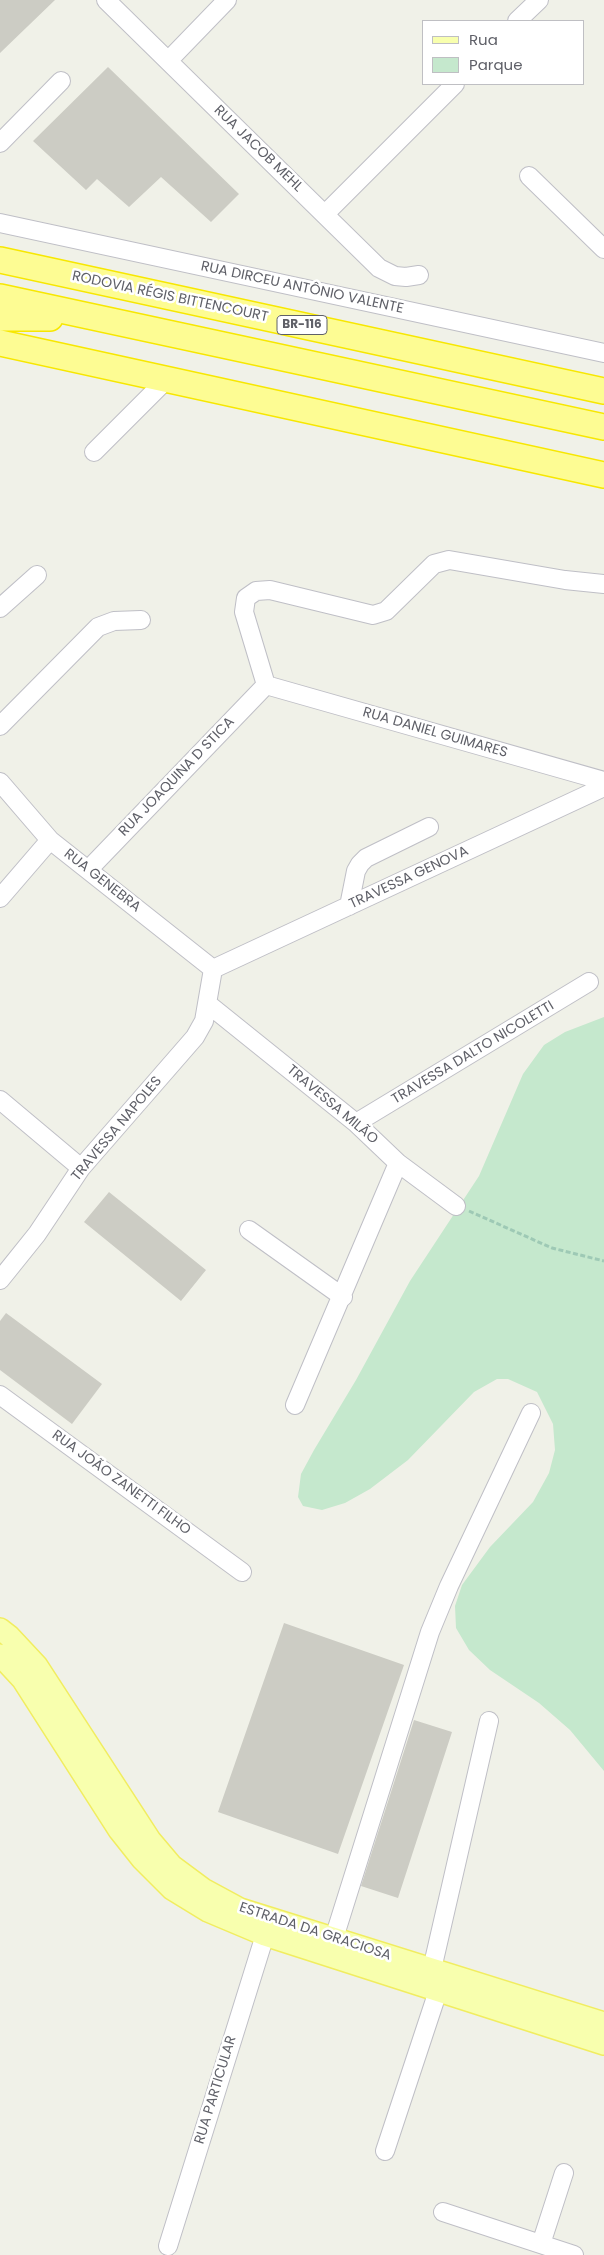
<!DOCTYPE html>
<meta charset="utf-8">
<style>
body{margin:0}
#map{position:relative;width:604px;height:2255px;overflow:hidden;background:#f0f1e8;font-family:Poppins,sans-serif}
canvas{display:block}
.legend{position:absolute;left:422px;top:20px;width:162px;height:65px;box-sizing:border-box;background:#fff;border:1px solid #bfbfc3;margin:0;padding:6px 9px;list-style:none;font-size:15px;color:#5f6068}
.legend li{display:flex;align-items:center;gap:10px;height:25px}
.legend b{width:25px;border:1px solid #bfbfc3}
</style>
<div id="map">
<canvas width="604" height="2255"></canvas>
<ul class="legend">
<li><b style="height:6px;background:#f8ffae"></b>Rua</li>
<li><b style="height:14px;background:#c5e8cd"></b>Parque</li>
</ul>
</div>
<script>
const ctx = document.querySelector('canvas').getContext('2d');
ctx.lineJoin = 'round';
function paint(path, color) {
  ctx.fillStyle = color;
  ctx.fill(path, 'evenodd');
}
function toPath(rows) {
  const path = new Path2D();
  for (const r of rows) {
    path.moveTo(r[0], r[1]);
    for (let i = 2; i < r.length; i += 2) path.lineTo(r[i], r[i + 1]);
  }
  return path;
}
function stroke(path, color, width, dash) {
  ctx.strokeStyle = color;
  ctx.lineWidth = width;
  ctx.lineCap = dash ? 'butt' : 'round';
  ctx.setLineDash(dash || []);
  ctx.stroke(path);
}
function write(font, color, halo, rows, align = 'center') {
  ctx.font = font + ' Poppins,sans-serif';
  ctx.lineWidth = 5;
  ctx.setLineDash([]);
  ctx.textBaseline = 'middle';
  ctx.strokeStyle = halo;
  ctx.fillStyle = color;
  for (const [text, x, y, turn = 0] of rows) {
    ctx.save();
    ctx.translate(x, y);
    ctx.rotate((+turn || 0) * Math.PI / 180);
    ctx.textAlign = isNaN(turn) ? turn : align;
    if (halo) ctx.strokeText(text, 0, 0);
    ctx.fillText(text, 0, 0);
    ctx.restore();
  }
}
const green = toPath([
 [604,1017,604,1771,570,1730,539,1703,490,1670,469,1650,456,1628,455,1606,462,1585,490,1547,533,1502,549,1473,555,1450,553,1424,537,1392,508,1379,497,1379,474,1392,408,1460,370,1489,345,1503,322,1510,303,1506,298,1497,301,1474,314,1450,356,1380,410,1281,479,1176,523,1074,544,1045,565,1032]
]);
const building = toPath([
 [0,0,55,0,0,53],
 [108,67,239,194,211,222,161,177,129,207,97,179,86,190,33,141],
 [109,1192,206,1270,181,1301,84,1222],
 [6,1313,102,1384,72,1424,0,1370,0,1321],
 [284,1623,404,1665,338,1854,218,1812],
 [414,1720,452,1732,398,1898,361,1886]
]);
const path = toPath([
 [469,1211,552,1248,604,1261]
]);
const minor = toPath([
 [106,0,379,268,395,276,406,277,419,275],
 [517,21,539,0],
 [168,61,227,0],
 [0,143,61,81],
 [529,176,604,249],
 [325,214,455,84],
 [0,223,604,353],
 [94,452,167,379],
 [0,608,37,575],
 [266,685,244,612,246,598,256,591,270,590,373,615,386,611,434,564,449,560,565,580,604,584],
 [266,685,604,781],
 [0,726,98,627,114,621,141,620],
 [0,782,50,840,213,969],
 [88,870,266,685],
 [0,898,50,840],
 [349,906,356,871,360,864,366,858,429,827],
 [213,969,604,787],
 [208,1004,356,1123,398,1163,456,1206],
 [0,1100,81,1168],
 [356,1123,589,982],
 [249,1230,343,1297],
 [0,1280,37,1234,81,1168,195,1037,204,1021,213,969],
 [0,1395,242,1572],
 [295,1405,398,1163],
 [334,1938,430,1632,449,1586,531,1413],
 [432,1969,489,1721],
 [385,2151,438,1991],
 [443,2212,574,2255],
 [541,2244,564,2173],
 [168,2246,265,1935]
]);
const major = toPath([
 [0,1629,9,1636,37,1666,150,1840,172,1866,203,1889,240,1909,604,2023],
 [0,1655,23,1680,119,1830,142,1859,172,1889,208,1911,265,1935,604,2044]
]);
const highway = toPath([
 [0,260,604,391],
 [0,297,604,427],
 [0,318,50,318],
 [0,343,604,475]
]);
const shields = [
 [302,325,50]
];
const shieldNames = [
 ["BR-116",302,325]
];
const streetNames = [
 ["RUA JACOB MEHL",258,149,44],
 ["RUA DIRCEU ANTÔNIO VALENTE",302,288,12],
 ["RODOVIA RÉGIS BITTENCOURT",170,297,12],
 ["RUA DANIEL GUIMARES",435,733,16],
 ["RUA JOAQUINA D STICA",177,777,-46],
 ["TRAVESSA GENOVA",409,878,-25],
 ["RUA GENEBRA",102,881,38],
 ["TRAVESSA DALTO NICOLETTI",473,1053,-31],
 ["TRAVESSA MILÃO",332,1105,40],
 ["TRAVESSA NAPOLES",117,1129,-50],
 ["RUA JOÃO ZANETTI FILHO",121,1483,36],
 ["ESTRADA DA GRACIOSA",315,1932,18],
 ["RUA PARTICULAR",216,2090,-73]
];
paint(green, '#c5e8cd');
paint(building, '#ccccc4');
stroke(minor, '#bfbfc6', 20);
stroke(major, '#f1ed60', 24);
stroke(highway, '#f7e701', 28);
stroke(path, '#9ec9b5', 3, [5, 2.5]);
stroke(minor, '#fff', 18);
stroke(major, '#f8ffae', 21);
stroke(highway, '#fdfc93', 25);
for (const [x, y, w] of shields) {
  const box = new Path2D();
  box.roundRect(x - w / 2, y - 9.5, w, 19, 4);
  ctx.fillStyle = '#fff';
  ctx.fill(box);
  stroke(box, '#5f6068', 1);
}
write('bold 12px', '#5f6068', null, shieldNames);
write('14px', '#5f6068', '#fff', streetNames);
</script>
